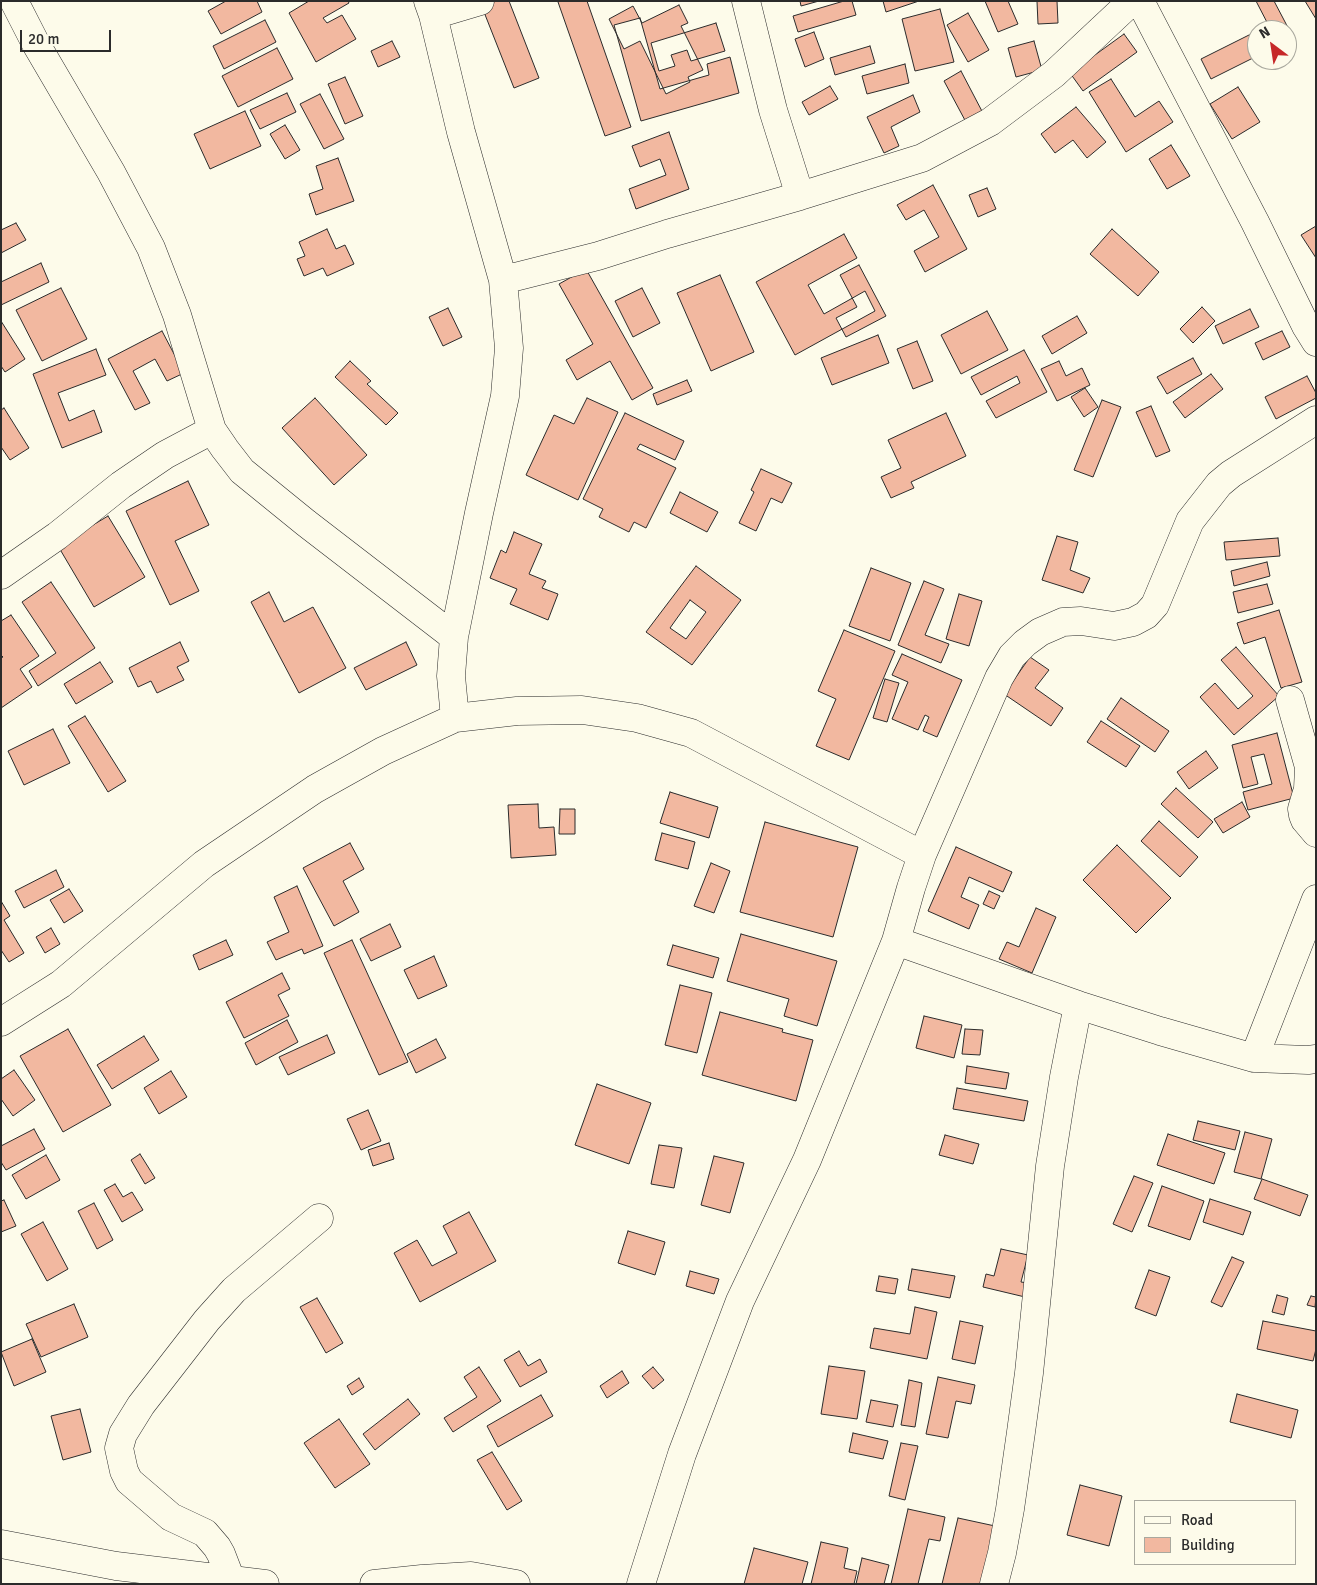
<!DOCTYPE html>
<style>
body{margin:0}
#map{position:relative;width:1317px;height:1585px;overflow:hidden;background:#fdfbea;font-family:Signika,sans-serif}
canvas{display:block}
.frame{position:absolute;inset:0;border:2px solid #2b2b2b;pointer-events:none}
.legend{position:absolute;left:1134px;top:1500px;width:162px;height:65px;box-sizing:border-box;background:#fdfbea;border:1px solid #a9a89e;margin:0;padding:6px 9px;list-style:none;font-size:15px;color:#2b2b2b}
.legend li{display:flex;align-items:center;gap:10px;height:25px}
.legend b{width:25px;border:1px solid #a9a89e}
.north{position:absolute;left:1247px;top:20px;width:50px;height:50px;box-sizing:border-box;background:#fdfbea;border:1px solid #a9a89e;border-radius:50%;rotate:329deg;font-size:14px;font-weight:700;line-height:20px;text-align:center;color:#2b2b2b}
.north::after{content:'';display:block;margin:auto;width:18px;height:22px;background:#c62828;clip-path:polygon(50% 0,100% 100%,50% 72%,0 100%)}
.scale{position:absolute;left:20px;top:30px;width:91px;height:22px;box-sizing:border-box;border:2px solid #2b2b2b;border-top:0;padding-left:6px;font-size:15px;line-height:18px;white-space:nowrap;color:#2b2b2b;-webkit-text-stroke:4px #fdfbea;paint-order:stroke}
</style>
<div id="map">
<canvas width="1317" height="1585"></canvas>
<div class="frame"></div>
<ul class="legend">
<li><b style="height:6px;background:#fdfbea"></b>Road</li>
<li><b style="height:14px;background:#f2b8a0"></b>Building</li>
</ul>
<div class="north">N</div>
<div class="scale">20 m</div>
</div>
<script>
const ctx = document.querySelector('canvas').getContext('2d');
ctx.lineJoin = 'round';
function paint(path, color) {
  ctx.fillStyle = color;
  ctx.fill(path, 'evenodd');
}
function toPath(rows) {
  const path = new Path2D();
  for (const r of rows) {
    path.moveTo(r[0], r[1]);
    for (let i = 2; i < r.length; i += 2) path.lineTo(r[i], r[i + 1]);
  }
  return path;
}
function stroke(path, color, width, dash) {
  ctx.strokeStyle = color;
  ctx.lineWidth = width;
  ctx.lineCap = dash ? 'butt' : 'round';
  ctx.setLineDash(dash || []);
  ctx.stroke(path);
}
const building = toPath([
 [226,1,257,1,262,12,221,34,208,11,226,1],
 [309,1,348,1,349,3,323,18,327,23,342,15,356,39,316,62,289,13,309,1],
 [496,1,509,1,539,78,514,88,482,7,496,1],
 [560,1,587,1,631,127,605,136,558,2,560,1],
 [800,1,819,1,801,6,800,1],
 [844,1,852,1,856,15,798,32,793,16,844,1],
 [883,1,919,1,886,12,883,1],
 [985,1,1008,1,1018,24,998,32,985,1],
 [1037,1,1057,1,1058,23,1038,24,1037,1],
 [1256,1,1274,1,1294,39,1287,43,1287,30,1271,30,1256,1],
 [1305,1,1316,1,1316,19,1305,1],
 [679,5,688,23,681,26,703,70,688,77,690,82,666,94,640,41,624,49,609,19,633,6,642,23,679,5],
 [940,9,954,62,915,71,902,19,940,9],
 [968,13,989,50,968,62,947,25,968,13],
 [640,18,660,89,709,75,707,64,730,57,739,93,641,121,614,25,640,18],
 [265,20,276,42,224,69,213,46,265,20],
 [716,23,725,51,691,61,687,50,671,55,675,66,659,71,651,43,716,23],
 [1257,31,1257,56,1211,79,1201,59,1257,31],
 [814,32,824,59,805,67,795,39,814,32],
 [1124,34,1137,52,1083,91,1070,73,1124,34],
 [392,41,400,57,378,67,371,51,392,41],
 [1034,41,1042,70,1016,77,1008,48,1034,41],
 [870,46,875,63,835,75,830,58,870,46],
 [277,48,293,79,238,107,222,76,277,48],
 [905,64,909,83,867,94,862,76,905,64],
 [961,71,984,115,967,124,944,81,961,71],
 [345,77,363,116,345,124,328,84,345,77],
 [1111,79,1135,117,1159,101,1173,122,1126,152,1089,92,1111,79],
 [830,86,838,99,809,115,802,102,830,86],
 [1238,87,1260,122,1232,139,1210,104,1238,87],
 [287,93,296,112,260,129,250,110,287,93],
 [320,94,344,139,324,149,300,104,320,94],
 [913,95,920,112,891,127,899,146,884,153,867,117,913,95],
 [1076,107,1106,142,1087,158,1073,140,1055,153,1041,134,1076,107],
 [245,111,261,146,210,169,194,134,245,111],
 [285,125,300,150,285,159,270,134,285,125],
 [669,132,689,189,636,209,629,189,666,175,660,159,640,167,632,146,669,132],
 [1171,145,1190,176,1167,189,1149,159,1171,145],
 [338,158,354,201,316,215,309,194,323,189,316,166,338,158],
 [933,185,967,249,925,272,914,251,939,237,924,210,906,220,897,205,933,185],
 [987,188,996,209,978,217,969,195,987,188],
 [16,223,26,240,1,253,1,230,16,223],
 [1316,226,1316,258,1301,235,1316,226],
 [327,229,336,249,345,245,354,264,327,276,323,268,304,276,297,259,305,256,299,242,327,229],
 [1112,229,1159,272,1138,296,1090,254,1112,229],
 [844,234,857,258,808,285,824,314,865,291,875,311,795,355,756,282,844,234],
 [41,263,49,282,1,305,1,282,41,263],
 [859,265,886,316,846,337,836,318,857,307,840,275,859,265],
 [586,269,653,388,632,400,610,361,577,380,566,360,593,344,559,284,586,269],
 [720,275,754,352,711,371,677,293,720,275],
 [61,288,87,339,42,361,16,310,61,288],
 [642,288,660,323,633,337,615,301,642,288],
 [1202,307,1215,321,1193,343,1180,329,1202,307],
 [448,308,462,337,443,346,429,317,448,308],
 [1250,309,1259,327,1223,344,1215,326,1250,309],
 [987,311,1008,350,961,374,941,335,987,311],
 [1077,316,1087,333,1052,354,1042,336,1077,316],
 [1,321,25,359,5,372,1,366,1,321],
 [162,331,184,373,167,381,155,359,133,371,150,403,135,410,108,359,162,331],
 [1282,331,1290,347,1263,360,1255,343,1282,331],
 [878,335,889,363,832,385,821,358,878,335],
 [917,341,933,381,913,389,897,349,917,341],
 [96,349,106,375,58,393,69,421,94,410,102,432,62,448,33,374,96,349],
 [1024,350,1047,392,996,418,986,401,1020,383,1017,376,981,395,971,377,1024,350],
 [1193,358,1202,374,1167,394,1157,377,1193,358],
 [350,361,371,381,367,384,398,413,386,425,335,377,350,361],
 [1059,361,1066,376,1082,368,1090,385,1057,401,1041,369,1059,361],
 [1211,374,1223,389,1185,418,1173,402,1211,374],
 [1307,376,1316,393,1316,398,1276,419,1265,397,1307,376],
 [687,380,692,391,657,405,653,394,687,380],
 [1085,388,1098,407,1084,417,1071,397,1085,388],
 [315,398,367,455,334,485,282,428,315,398],
 [587,398,618,412,578,500,526,475,554,415,574,424,587,398],
 [1102,400,1121,407,1093,477,1074,470,1102,400],
 [1151,406,1170,451,1156,457,1136,412,1151,406],
 [4,408,29,448,10,460,1,447,1,410,4,408],
 [625,413,684,441,675,460,640,444,637,449,676,468,646,528,634,522,629,532,599,517,603,509,583,499,625,413],
 [946,413,966,456,911,482,914,488,891,498,881,477,901,468,888,440,946,413],
 [761,469,792,483,782,503,771,498,756,531,739,523,754,492,751,490,761,469],
 [188,481,209,525,175,541,199,591,170,605,126,511,188,481],
 [680,492,718,512,707,532,670,513,680,492],
 [108,516,145,577,94,607,58,546,108,516],
 [514,532,542,544,529,574,546,581,542,588,558,594,548,620,510,604,517,589,490,578,501,550,506,553,514,532],
 [1057,536,1078,542,1070,570,1090,578,1083,593,1042,580,1057,536],
 [1278,538,1280,556,1226,560,1224,542,1278,538],
 [1267,562,1270,576,1234,586,1231,571,1267,562],
 [696,566,741,600,692,665,646,632,696,566],
 [690,600,706,612,686,639,670,628,690,600],
 [871,568,911,583,890,641,849,626,871,568],
 [924,581,944,589,925,635,949,644,941,663,898,645,924,581],
 [51,582,95,648,38,686,29,671,56,653,22,602,51,582],
 [1267,584,1273,604,1238,613,1233,592,1267,584],
 [269,592,284,622,313,607,346,668,299,693,251,602,269,592],
 [959,594,982,601,969,646,946,639,959,594],
 [1279,610,1302,682,1281,688,1265,637,1244,644,1237,623,1279,610],
 [11,615,39,656,20,669,32,687,1,708,1,658,3,657,1,655,1,621,11,615],
 [844,630,895,651,849,760,816,746,836,699,818,691,844,630],
 [180,642,189,661,177,667,184,680,157,693,151,681,138,687,129,668,180,642],
 [406,642,417,665,366,690,354,668,406,642],
 [1236,647,1279,696,1234,735,1200,697,1215,683,1238,709,1253,696,1221,660,1236,647],
 [902,654,962,680,937,737,923,731,929,717,925,715,918,730,892,719,908,682,892,675,902,654],
 [1030,657,1049,670,1035,688,1063,708,1051,726,1004,694,1030,657],
 [100,662,113,682,76,704,64,684,100,662],
 [885,679,899,683,887,722,873,718,885,679],
 [1121,698,1169,731,1155,752,1107,719,1121,698],
 [85,716,126,781,108,792,68,726,85,716],
 [1101,721,1140,746,1126,767,1087,742,1101,721],
 [53,729,70,763,24,785,8,751,53,729],
 [1277,733,1294,798,1248,810,1243,792,1272,784,1264,754,1251,757,1258,784,1243,788,1232,745,1277,733],
 [1206,751,1218,768,1189,789,1177,772,1206,751],
 [1176,788,1213,822,1198,838,1161,804,1176,788],
 [670,792,718,807,709,838,660,823,670,792],
 [1242,802,1250,817,1223,833,1214,819,1242,802],
 [538,804,539,828,554,827,556,855,511,858,508,805,538,804],
 [560,809,575,809,575,834,559,834,560,809],
 [1159,821,1198,857,1180,877,1141,841,1159,821],
 [765,822,858,847,833,937,740,912,765,822],
 [662,833,695,842,688,869,655,860,662,833],
 [350,843,364,869,343,881,359,912,334,926,303,868,350,843],
 [1117,845,1171,898,1136,933,1083,880,1117,845],
 [956,847,1012,872,1003,892,969,877,961,897,979,905,969,929,928,911,956,847],
 [711,863,730,871,714,913,694,906,711,863],
 [56,870,64,887,24,908,15,891,56,870],
 [297,886,323,946,304,954,302,949,276,960,267,942,289,932,274,897,297,886],
 [69,889,83,911,64,923,50,900,69,889],
 [989,891,1000,896,994,909,983,904,989,891],
 [1,901,10,916,4,920,24,953,9,962,1,950,1,901],
 [1036,908,1056,917,1032,973,999,959,1007,942,1019,947,1036,908],
 [390,924,401,947,371,961,360,939,390,924],
 [51,928,60,944,45,953,36,937,51,928],
 [741,934,837,961,817,1026,784,1016,789,999,727,981,741,934],
 [226,940,233,955,199,970,193,955,226,940],
 [352,940,408,1062,379,1075,324,953,352,940],
 [673,945,719,958,713,978,667,965,673,945],
 [434,956,447,986,418,999,404,970,434,956],
 [282,973,290,989,278,995,289,1016,244,1038,226,1002,282,973],
 [680,985,712,993,697,1053,665,1045,680,985],
 [720,1012,783,1029,782,1032,813,1040,796,1101,702,1075,720,1012],
 [924,1016,962,1025,954,1058,916,1048,924,1016],
 [287,1020,298,1042,256,1065,245,1043,287,1020],
 [68,1029,111,1105,63,1132,20,1056,68,1029],
 [965,1029,983,1030,980,1055,962,1054,965,1029],
 [327,1035,335,1053,288,1075,279,1057,327,1035],
 [144,1036,159,1060,112,1089,97,1065,144,1036],
 [436,1039,446,1058,416,1073,407,1054,436,1039],
 [967,1066,1009,1073,1006,1089,965,1083,967,1066],
 [14,1070,35,1100,13,1116,1,1099,1,1079,14,1070],
 [171,1071,187,1097,159,1114,144,1088,171,1071],
 [597,1084,651,1103,629,1164,575,1145,597,1084],
 [957,1088,1028,1101,1024,1121,953,1109,957,1088],
 [368,1110,381,1141,361,1150,347,1119,368,1110],
 [1198,1121,1240,1131,1235,1150,1193,1140,1198,1121],
 [34,1129,45,1149,6,1170,1,1162,1,1146,34,1129],
 [1245,1132,1272,1139,1261,1179,1234,1172,1245,1132],
 [1168,1134,1225,1153,1214,1184,1157,1165,1168,1134],
 [945,1135,979,1144,973,1164,939,1155,945,1135],
 [389,1143,394,1159,373,1166,368,1150,389,1143],
 [659,1145,682,1148,674,1188,651,1184,659,1145],
 [140,1154,155,1178,145,1184,131,1160,140,1154],
 [46,1155,60,1180,26,1199,12,1175,46,1155],
 [714,1156,744,1163,730,1213,701,1205,714,1156],
 [1134,1176,1153,1183,1132,1232,1113,1224,1134,1176],
 [1262,1179,1308,1195,1300,1216,1254,1199,1262,1179],
 [115,1184,123,1197,132,1192,143,1210,122,1222,104,1190,115,1184],
 [1162,1186,1204,1201,1190,1240,1148,1226,1162,1186],
 [1210,1199,1251,1212,1243,1235,1203,1222,1210,1199],
 [4,1200,16,1226,1,1232,1,1201,4,1200],
 [94,1203,113,1240,97,1249,78,1211,94,1203],
 [469,1212,496,1261,420,1302,394,1253,417,1240,432,1266,457,1253,443,1226,469,1212],
 [43,1222,68,1269,47,1281,21,1234,43,1222],
 [628,1231,665,1242,655,1275,618,1263,628,1231],
 [1001,1249,1028,1255,1021,1282,1028,1283,1025,1297,983,1287,986,1274,994,1276,1001,1249],
 [1232,1257,1244,1262,1222,1307,1211,1302,1232,1257],
 [912,1269,955,1276,950,1298,908,1290,912,1269],
 [1149,1270,1170,1277,1156,1316,1135,1308,1149,1270],
 [690,1271,719,1279,714,1294,686,1286,690,1271],
 [879,1276,898,1279,895,1294,876,1291,879,1276],
 [1277,1295,1288,1298,1284,1315,1272,1312,1277,1295],
 [1311,1296,1316,1297,1315,1307,1307,1305,1311,1296],
 [317,1298,343,1343,326,1353,300,1307,317,1298],
 [74,1304,88,1337,41,1357,26,1324,74,1304],
 [915,1307,937,1312,927,1359,870,1348,874,1328,910,1334,915,1307],
 [960,1321,983,1326,975,1364,952,1359,960,1321],
 [1263,1321,1316,1331,1316,1349,1313,1361,1257,1349,1263,1321],
 [32,1339,46,1372,14,1386,1,1352,32,1339],
 [519,1351,528,1366,540,1359,547,1372,520,1387,504,1360,519,1351],
 [829,1366,865,1371,857,1419,821,1414,829,1366],
 [479,1367,501,1401,453,1432,444,1418,477,1397,464,1377,479,1367],
 [653,1367,664,1380,653,1389,642,1376,653,1367],
 [622,1371,629,1383,607,1398,600,1386,622,1371],
 [938,1377,975,1385,971,1404,956,1401,948,1438,926,1434,938,1377],
 [359,1378,364,1387,352,1395,347,1386,359,1378],
 [909,1380,922,1383,915,1427,901,1425,909,1380],
 [1237,1394,1298,1410,1291,1438,1230,1422,1237,1394],
 [541,1395,553,1416,498,1447,487,1426,541,1395],
 [408,1399,420,1414,375,1450,363,1434,408,1399],
 [871,1400,898,1405,893,1427,866,1422,871,1400],
 [80,1409,91,1452,63,1460,51,1416,80,1409],
 [339,1419,370,1464,335,1488,304,1443,339,1419],
 [853,1433,888,1441,883,1459,849,1452,853,1433],
 [901,1443,918,1446,905,1500,889,1496,901,1443],
 [492,1452,522,1501,507,1510,477,1460,492,1452],
 [1080,1485,1122,1496,1109,1546,1067,1535,1080,1485],
 [908,1509,945,1517,940,1541,929,1539,918,1584,891,1584,908,1509],
 [958,1518,995,1526,981,1584,942,1584,958,1518],
 [821,1542,848,1548,844,1568,857,1571,854,1584,811,1584,821,1542],
 [754,1548,808,1562,802,1584,744,1584,754,1548],
 [862,1558,889,1565,884,1584,856,1584,862,1558]
]);
const minor = toPath([
 [14,1,36,44,111,172,151,248,177,315,212,430,225,449,242,471,306,523,454,637],
 [428,1,433,15,461,132,503,280,509,348,505,396,479,513,454,637,451,676,455,718],
 [746,1,773,110,800,196],
 [1140,1,1255,222,1306,326,1316,342],
 [433,15,480,1],
 [503,280,598,256,667,234,800,196,922,158,990,122,1054,74,1132,1],
 [1,575,57,536,121,485,165,455,212,430],
 [1290,700,1309,767,1308,789,1302,809,1303,815,1305,820,1316,833],
 [896,941,1078,1005,1160,1031,1254,1058,1308,1060,1316,1059],
 [1,1022,61,984,204,864,315,789,383,751,455,718,517,711,582,710,637,718,691,733,922,855],
 [1254,1058,1316,899],
 [1,1544,116,1566,265,1584],
 [231,1580,221,1554,217,1547,205,1533,171,1517,129,1481,124,1471,119,1448,123,1434,141,1405,207,1320,234,1290,319,1218],
 [374,1584,422,1579,471,1576,516,1584],
 [641,1584,682,1454,740,1301,807,1160,896,941,911,888,922,855,999,678,1012,656,1025,643,1040,632,1063,622,1081,621,1114,626,1133,622,1146,615,1155,605,1190,521,1219,484,1231,474,1316,420],
 [994,1584,1002,1553,1010,1509,1021,1432,1029,1373,1050,1166,1064,1077,1078,1005]
]);
paint(building, '#f2b8a0');
stroke(building, '#2b2b2b', 1);
stroke(minor, '#2b2b2b', 29);
stroke(minor, '#fdfbea', 28);
</script>
